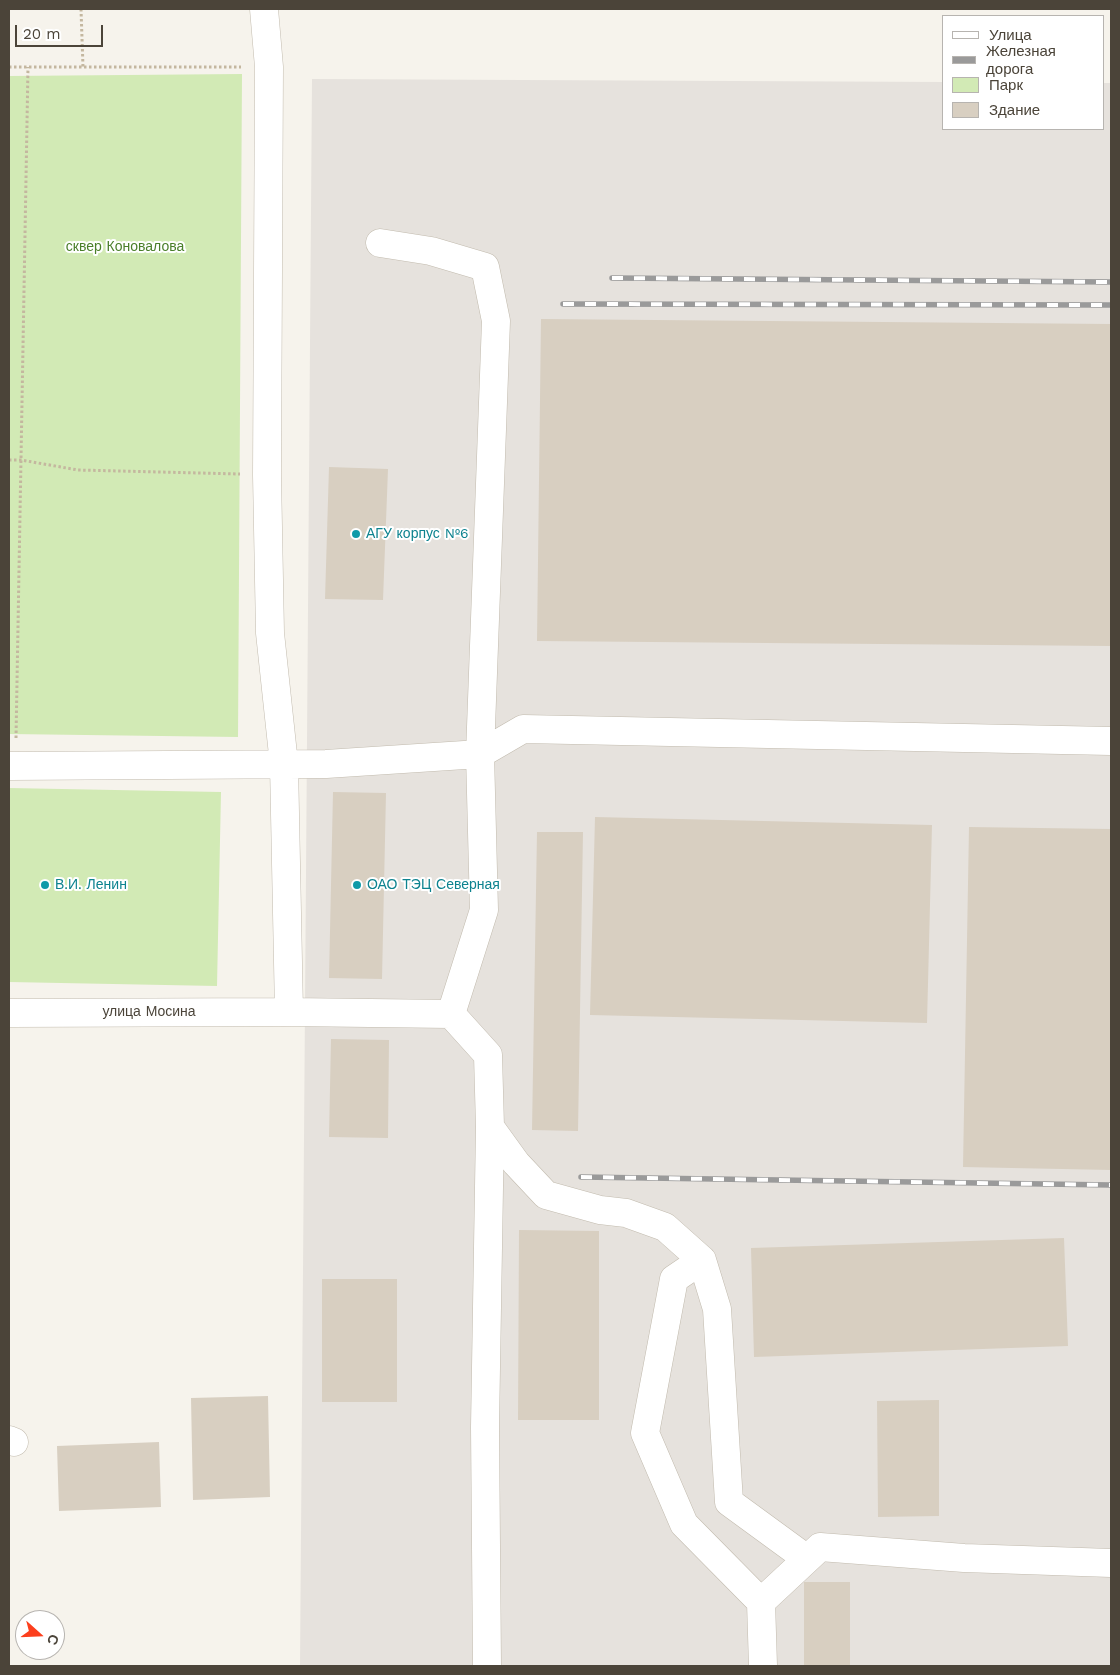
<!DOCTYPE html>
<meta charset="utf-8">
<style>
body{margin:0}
#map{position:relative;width:1120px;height:1675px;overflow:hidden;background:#f6f3ec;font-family:"Work Sans",sans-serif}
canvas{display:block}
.frame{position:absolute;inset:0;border:10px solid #4b4439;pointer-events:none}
.legend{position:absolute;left:942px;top:15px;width:162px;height:115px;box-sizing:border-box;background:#fff;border:1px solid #b7b4b0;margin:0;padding:6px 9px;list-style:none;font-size:15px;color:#4b4439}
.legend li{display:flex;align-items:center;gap:10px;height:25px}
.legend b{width:25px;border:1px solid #b7b4b0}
.north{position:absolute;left:15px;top:1610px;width:50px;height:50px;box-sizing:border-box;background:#fff;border:1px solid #b7b4b0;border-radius:50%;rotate:110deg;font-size:14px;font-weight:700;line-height:20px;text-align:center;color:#4b4439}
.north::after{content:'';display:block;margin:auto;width:18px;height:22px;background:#fc3f1d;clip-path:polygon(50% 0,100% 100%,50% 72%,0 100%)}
.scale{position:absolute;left:15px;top:25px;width:88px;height:22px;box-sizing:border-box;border:2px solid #4b4439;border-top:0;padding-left:6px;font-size:15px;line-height:18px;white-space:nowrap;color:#4b4439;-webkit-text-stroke:4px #fff;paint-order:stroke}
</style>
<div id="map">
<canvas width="1120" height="1675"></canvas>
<div class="frame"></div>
<ul class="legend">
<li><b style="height:6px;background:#fff"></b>Улица</li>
<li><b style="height:6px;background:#9a9a9a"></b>Железная дорога</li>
<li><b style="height:14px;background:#d2eab5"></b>Парк</li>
<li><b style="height:14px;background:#d8cfc1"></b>Здание</li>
</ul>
<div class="north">С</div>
<div class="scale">20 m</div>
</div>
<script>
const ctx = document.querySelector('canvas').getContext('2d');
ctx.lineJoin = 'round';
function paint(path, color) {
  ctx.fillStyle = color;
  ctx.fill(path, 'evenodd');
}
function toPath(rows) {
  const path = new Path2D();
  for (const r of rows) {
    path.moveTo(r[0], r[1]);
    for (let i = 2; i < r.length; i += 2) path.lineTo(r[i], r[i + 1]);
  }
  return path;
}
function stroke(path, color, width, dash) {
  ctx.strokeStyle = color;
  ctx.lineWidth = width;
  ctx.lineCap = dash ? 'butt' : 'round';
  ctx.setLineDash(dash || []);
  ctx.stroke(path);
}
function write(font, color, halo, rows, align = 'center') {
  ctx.font = font + ' "Work Sans",sans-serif';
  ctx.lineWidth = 4;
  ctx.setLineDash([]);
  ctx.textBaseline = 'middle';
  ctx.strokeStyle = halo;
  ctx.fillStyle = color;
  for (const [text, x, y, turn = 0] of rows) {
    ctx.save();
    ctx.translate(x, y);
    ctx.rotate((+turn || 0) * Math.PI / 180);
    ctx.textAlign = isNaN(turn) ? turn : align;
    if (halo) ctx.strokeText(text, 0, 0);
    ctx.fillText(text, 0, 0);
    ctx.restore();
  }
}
const industrial = toPath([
 [312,79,944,82,944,129,1104,129,1104,83,1111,83,1111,1666,300,1666]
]);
const green = toPath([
 [242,74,238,737,9,734,9,76],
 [9,788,221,792,217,986,9,982]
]);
const building = toPath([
 [541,319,1111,324,1111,646,537,641],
 [329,467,388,469,383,600,325,599],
 [333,792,386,793,382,979,329,978],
 [595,817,932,825,927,1023,590,1015],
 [969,827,1111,829,1111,1170,963,1167],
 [537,832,583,832,578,1131,532,1130],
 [331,1039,389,1040,388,1138,329,1137],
 [519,1230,599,1231,599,1420,518,1420],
 [1064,1238,1068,1346,754,1357,751,1248],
 [322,1279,397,1279,397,1402,322,1402],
 [268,1396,270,1497,193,1500,191,1398],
 [939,1400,939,1516,878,1517,877,1401],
 [159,1442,161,1507,59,1511,57,1446],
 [804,1582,850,1582,850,1666,804,1666]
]);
const path = toPath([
 [81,9,83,67],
 [9,67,241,67],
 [9,460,21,460,78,470,240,474],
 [16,738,28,67]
]);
const minor = toPath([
 [264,9,269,67,267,475,270,633,284,764,289,1012],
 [380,243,431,251,485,267,496,321,480,754,484,910,451,1014,488,1055,490,1127,485,1427,487,1666],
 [9,766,326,764,480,754,523,729,1111,741],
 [9,1013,289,1012,451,1014],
 [490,1127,516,1163,546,1195,600,1210,626,1213,665,1227,702,1260],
 [9,1440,14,1442],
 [761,1602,684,1524,645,1433,674,1279,702,1260,717,1309,729,1502,807,1559],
 [763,1666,761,1602,820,1547,964,1558,1111,1563]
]);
const rail = toPath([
 [612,278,1111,282],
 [563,304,1111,305],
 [581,1177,1111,1185]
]);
const markers = [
 [356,534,5,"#0f9aa8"],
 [45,885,5,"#0f9aa8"],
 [357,885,5,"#0f9aa8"]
];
const parkNames = [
 ["сквер Коновалова",125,247]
];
const cultureNames = [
 ["АГУ корпус №6",366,534],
 ["В.И. Ленин",55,885],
 ["ОАО ТЭЦ Северная",367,885]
];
const streetNames = [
 ["улица Мосина",149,1012]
];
paint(industrial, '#e6e2dd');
paint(green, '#d2eab5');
paint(building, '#d8cfc1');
stroke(minor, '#c2bbae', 29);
stroke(path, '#c4b79f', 3, [2.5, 2.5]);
stroke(minor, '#fff', 28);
stroke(rail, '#9a9a9a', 5.5);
stroke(rail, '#fff', 4, [11]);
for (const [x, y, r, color] of markers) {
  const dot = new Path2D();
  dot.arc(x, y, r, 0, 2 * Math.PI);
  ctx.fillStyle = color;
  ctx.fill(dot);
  stroke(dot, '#fff', 2);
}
write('14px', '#4a7f2a', '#fff', parkNames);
write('14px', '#0d838f', '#fff', cultureNames, 'left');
write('14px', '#4b4439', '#fff', streetNames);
</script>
